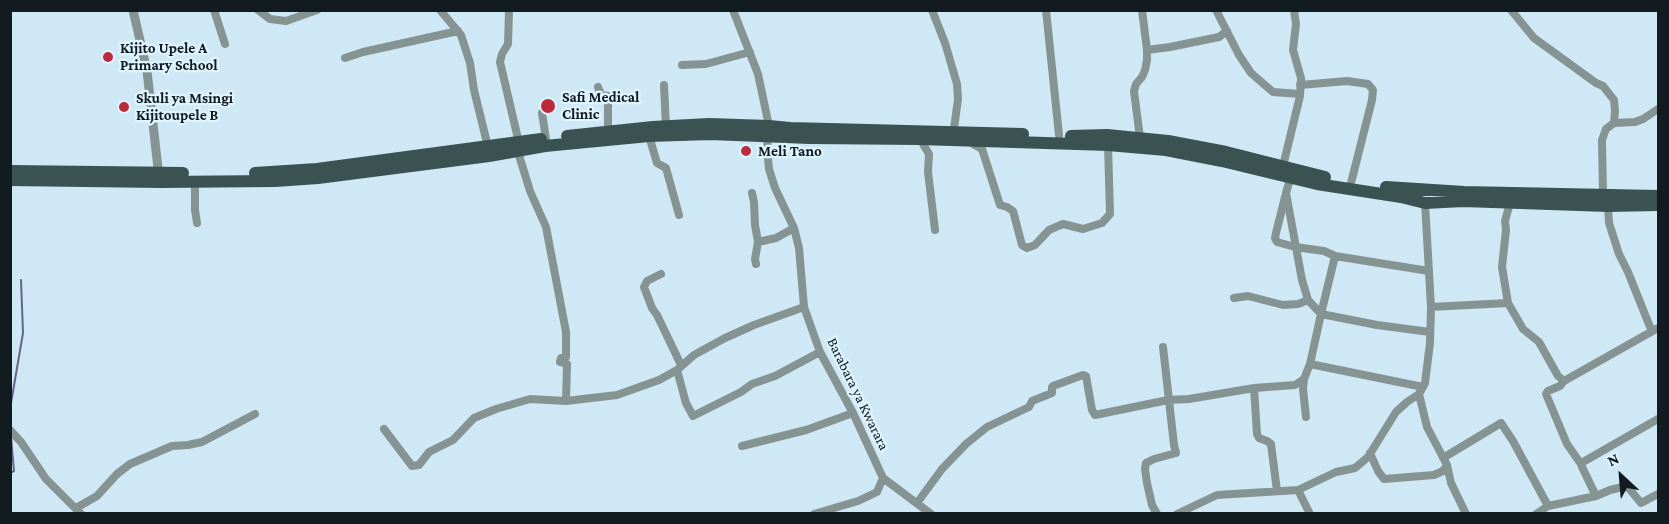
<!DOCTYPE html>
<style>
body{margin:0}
#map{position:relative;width:1669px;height:524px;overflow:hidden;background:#cee8f5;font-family:"Crimson Pro",serif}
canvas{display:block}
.frame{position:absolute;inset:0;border:12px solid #121b20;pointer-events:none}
.north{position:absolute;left:1591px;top:446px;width:60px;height:60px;-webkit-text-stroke:4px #dff5ff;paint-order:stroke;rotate:334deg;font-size:16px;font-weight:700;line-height:24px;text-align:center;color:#121b20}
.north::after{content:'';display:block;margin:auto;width:21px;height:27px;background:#121b20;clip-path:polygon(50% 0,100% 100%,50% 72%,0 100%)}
</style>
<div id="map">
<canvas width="1669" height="524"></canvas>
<div class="frame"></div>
<div class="north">N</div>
</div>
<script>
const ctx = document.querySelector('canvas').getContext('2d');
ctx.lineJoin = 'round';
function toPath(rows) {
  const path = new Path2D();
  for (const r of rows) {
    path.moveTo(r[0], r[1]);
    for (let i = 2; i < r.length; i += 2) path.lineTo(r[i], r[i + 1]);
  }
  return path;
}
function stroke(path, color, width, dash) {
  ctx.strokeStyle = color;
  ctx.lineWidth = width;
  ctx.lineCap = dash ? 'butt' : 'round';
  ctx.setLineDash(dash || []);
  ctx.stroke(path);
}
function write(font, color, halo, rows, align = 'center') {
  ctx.font = font + ' "Crimson Pro",serif';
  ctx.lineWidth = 4.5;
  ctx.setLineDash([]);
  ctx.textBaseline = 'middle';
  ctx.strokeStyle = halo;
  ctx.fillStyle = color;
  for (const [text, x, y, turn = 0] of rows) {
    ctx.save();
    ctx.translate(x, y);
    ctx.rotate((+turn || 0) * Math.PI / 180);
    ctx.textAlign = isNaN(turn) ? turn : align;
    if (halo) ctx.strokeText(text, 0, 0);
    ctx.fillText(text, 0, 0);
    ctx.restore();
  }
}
const stream = toPath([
 [10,409,23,333,21,280],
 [10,473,14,471,11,437]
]);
const minor = toPath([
 [214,10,225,44],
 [258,10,270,19,286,21,317,10],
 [440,10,461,35,470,63,474,90,488,147],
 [509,10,508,44,502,54,500,62,519,143,518,152,530,191,546,227,566,332,566,357,561,358,560,362,567,364,566,401],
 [733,10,758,74,769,126,767,149,769,169,775,188,794,228,799,248,804,307,820,352,853,413,883,478,931,514],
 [932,10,945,43,957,84,958,99,953,136],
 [1046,10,1059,135],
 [1216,10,1239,55,1251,73,1273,92,1300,94],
 [1511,10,1534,38,1596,83,1603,86,1614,100,1615,111,1614,123,1606,129,1602,140,1603,196],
 [1147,50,1170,47,1219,37,1227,31],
 [345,58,363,52,458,31],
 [682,65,706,64,750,52],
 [664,85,666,127],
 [1300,85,1347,81,1368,84,1373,90,1372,100,1351,183],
 [598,87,601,95,608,96,608,132],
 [542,113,546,139],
 [1614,123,1635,122,1643,119,1658,109],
 [649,136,657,163,666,168,679,215],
 [1140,138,1134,91,1136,84,1142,77,1145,70,1147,60,1147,50,1142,10],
 [920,139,929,154,928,172,935,230],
 [973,144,982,149,1000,205,1007,207,1013,211,1022,245,1027,248,1035,245,1049,230,1063,224,1083,229,1102,223,1110,214,1108,145],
 [1283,166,1300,96,1301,78,1293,50,1296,24,1294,10],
 [195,180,195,210,197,223],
 [752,193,754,202,755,225,758,242,755,259,756,264],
 [1285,197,1276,233,1275,238,1277,242,1295,247,1324,251,1335,256,1429,271],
 [1510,203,1505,221,1506,230,1502,267,1508,303,1523,329,1539,342,1558,376,1564,381],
 [1608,206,1609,223,1619,254,1628,272,1648,322,1651,329,1654,330],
 [758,242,776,238,794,228],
 [1335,256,1321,314,1377,325,1430,332],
 [661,274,647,281,644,287,652,308,657,315,681,365],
 [1234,298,1248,296,1283,305,1298,304,1308,300],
 [1431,307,1508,303],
 [1310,364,1423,387],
 [677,370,686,403,693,416,741,392,752,384,775,376,820,352],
 [1304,379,1303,389,1306,417],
 [1254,388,1257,434,1259,438,1267,441,1271,444,1277,491],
 [1419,394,1427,427,1447,465,1451,483,1466,514],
 [384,429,412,466,419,465,429,452,453,440,474,418,496,409,530,399,566,401,617,395,659,380,677,370,694,355,725,338,754,325,804,307],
 [10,430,21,442,46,479,81,514],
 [742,446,806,430,853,413],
 [1370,453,1378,471,1384,479,1434,475,1443,471,1447,465],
 [1443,458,1501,423,1513,441,1548,506],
 [1581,464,1567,444,1546,394,1548,391,1560,386,1564,381,1658,328],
 [1298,490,1310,514],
 [1596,496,1582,467,1581,464,1583,462,1658,419],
 [917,503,942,469,966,444,987,427,1029,407,1032,401,1052,393,1052,387,1053,386,1083,375,1086,376,1092,410,1095,415,1168,400,1189,399,1254,388,1295,385,1304,379,1310,364,1321,314,1308,300,1302,280,1286,193,1291,176],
 [76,508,97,496,117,474,130,464,172,446,188,445,202,442,255,414],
 [814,514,858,501,877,492,883,478],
 [1157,514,1152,505,1147,483,1145,469,1146,463,1154,459,1176,453,1174,445,1163,347],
 [1177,514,1217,495,1298,490,1336,472,1355,468,1368,457,1396,412,1407,402,1419,394,1425,383,1430,343,1431,307,1425,203],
 [1536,514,1548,506,1596,496,1610,490,1627,486,1641,503,1658,494]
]);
const tertiary = toPath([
 [133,10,147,71,159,177]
]);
const primary = toPath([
 [567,136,653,127,709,124,769,126,790,128,1023,134],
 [1071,136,1107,135,1168,141,1226,152,1325,177],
 [10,171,183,173],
 [255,173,317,169,541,139],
 [10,180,160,182,275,181,318,178,489,156,545,146,649,136,710,134,810,138,920,139,1108,145,1166,150,1222,161,1317,184,1401,197,1425,203,1463,201,1608,206,1658,205],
 [1386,187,1464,192,1658,196]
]);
const markers = [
 [108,57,6,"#bc2b3b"],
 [548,106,8,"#bc2b3b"],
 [124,107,6,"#bc2b3b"],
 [746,151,6,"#bc2b3b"]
];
const poiNames = [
 ["Kijito Upele A",120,48],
 ["Primary School",120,65],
 ["Safi Medical",562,97],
 ["Clinic",562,114],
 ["Skuli ya Msingi",136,98],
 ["Kijitoupele B",136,115],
 ["Meli Tano",758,151]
];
const streetNames = [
 ["Barabara ya Kwarara",858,394,64]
];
stroke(stream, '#656489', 2);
stroke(minor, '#869393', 8);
stroke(tertiary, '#869393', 9);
stroke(primary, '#3b5252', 12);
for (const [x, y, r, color] of markers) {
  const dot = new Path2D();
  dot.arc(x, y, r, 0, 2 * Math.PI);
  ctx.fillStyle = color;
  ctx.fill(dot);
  stroke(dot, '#dff5ff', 2);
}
write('bold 15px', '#121b20', '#dff5ff', poiNames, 'left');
write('15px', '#121b20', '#dff5ff', streetNames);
</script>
